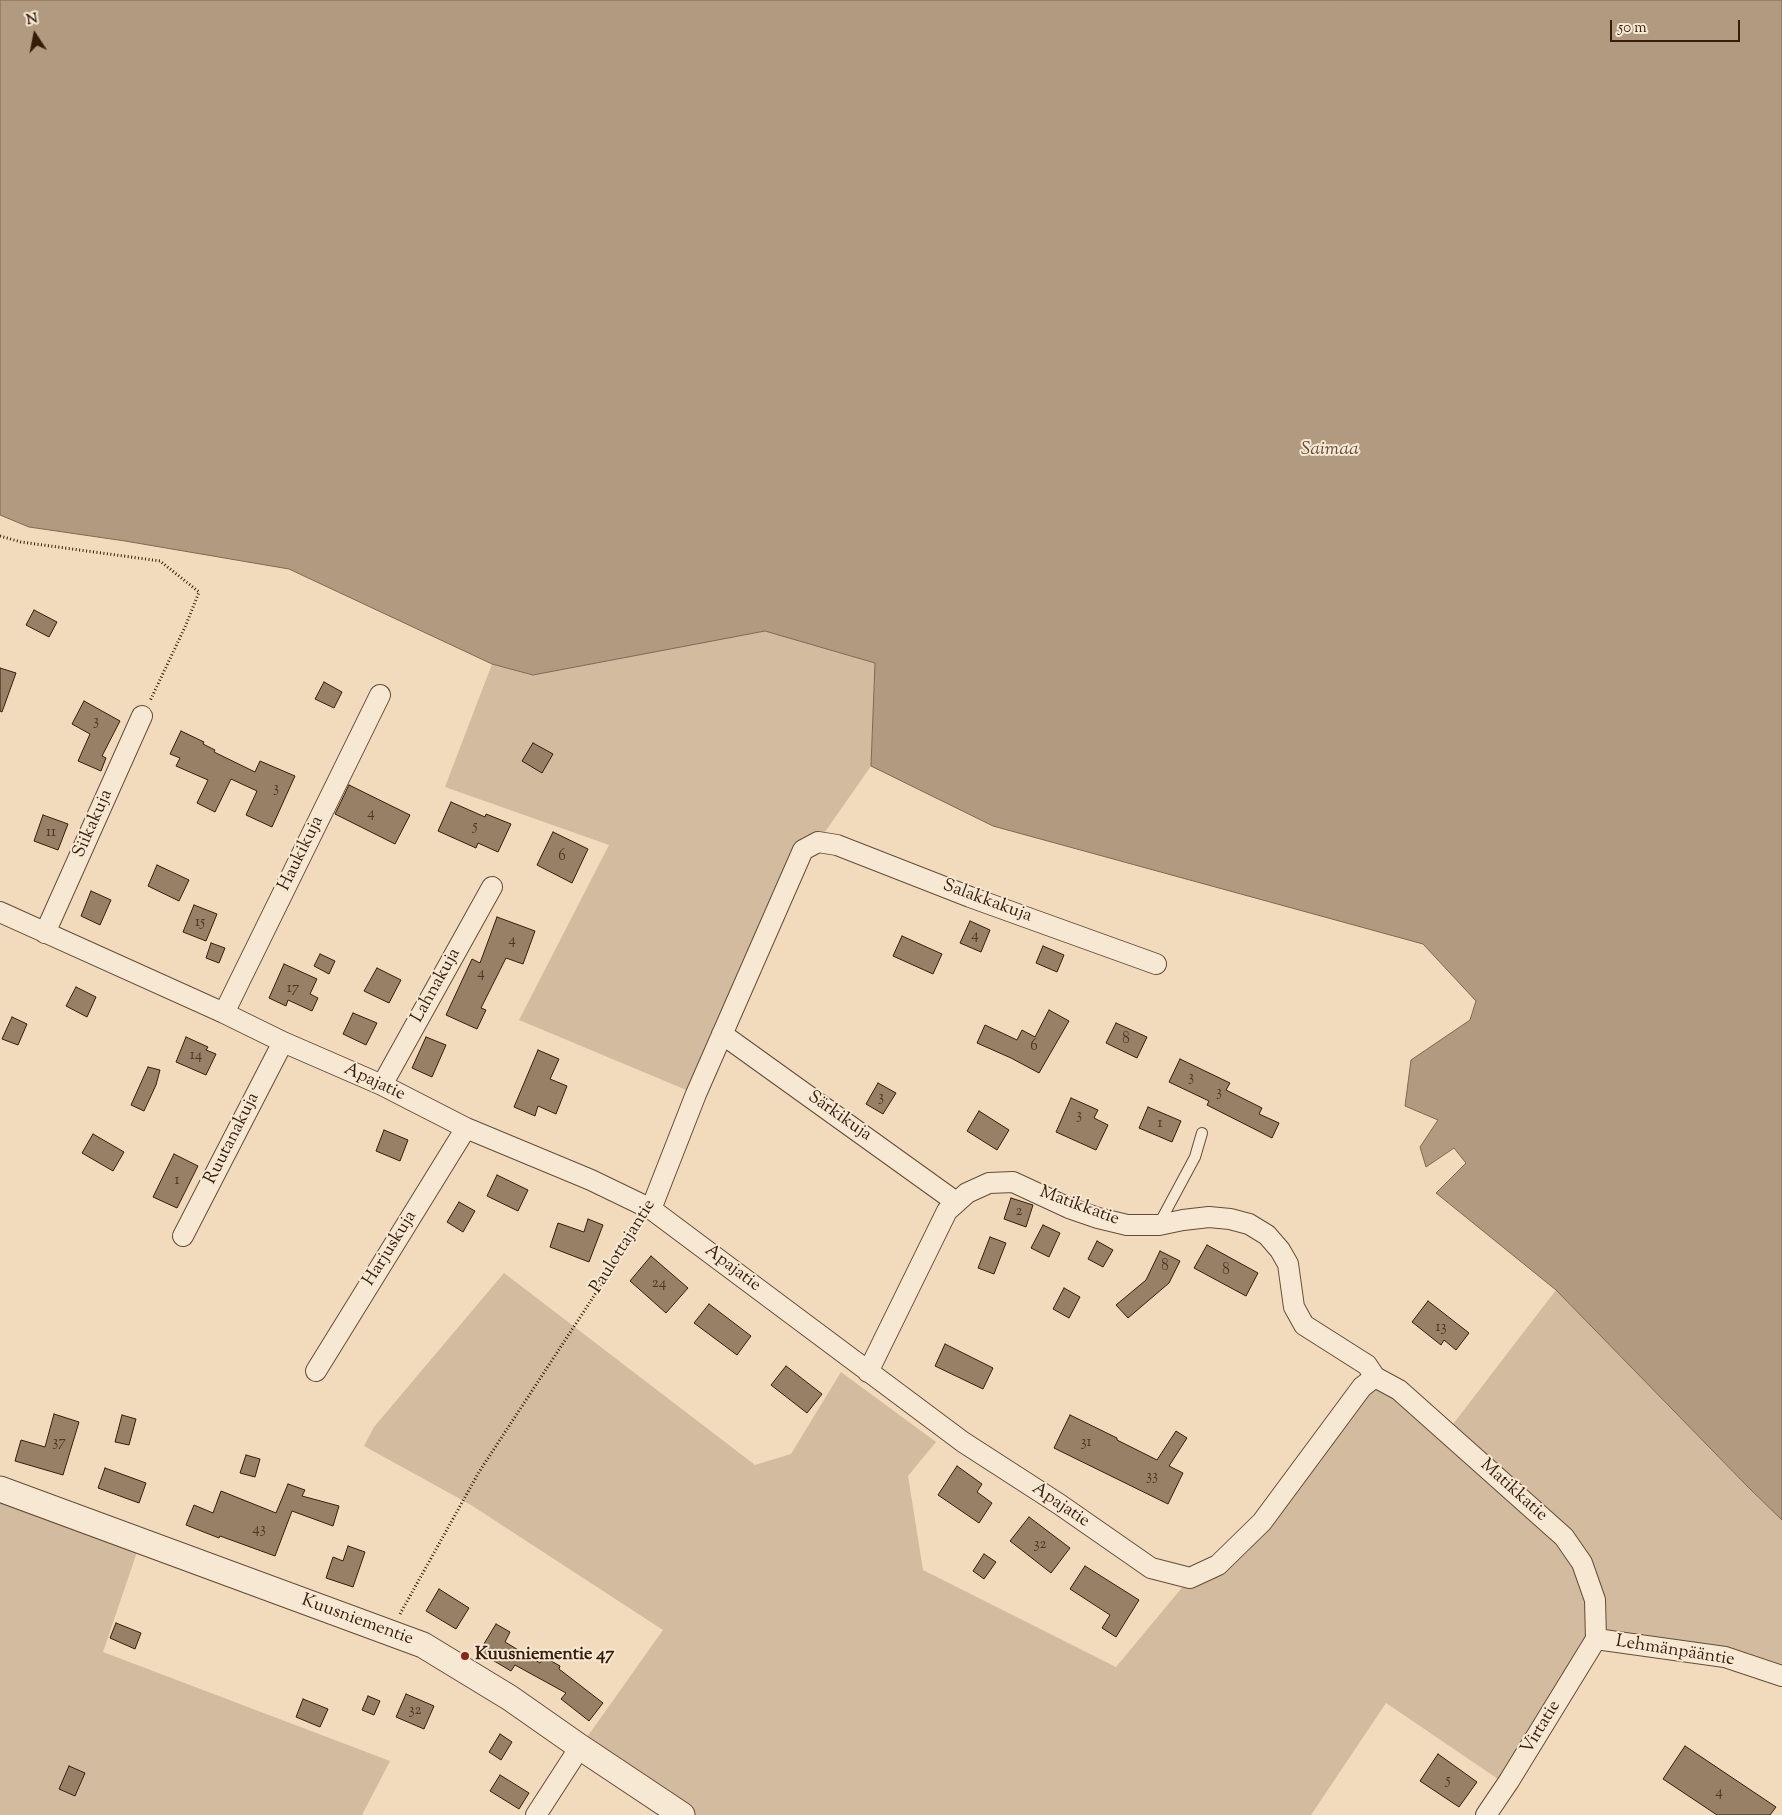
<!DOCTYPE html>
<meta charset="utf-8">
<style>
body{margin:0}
#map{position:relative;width:1782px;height:1815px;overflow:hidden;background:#f2dbbc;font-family:"Sorts Mill Goudy",serif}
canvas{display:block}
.north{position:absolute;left:10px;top:10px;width:50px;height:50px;-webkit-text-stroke:4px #f7e8d3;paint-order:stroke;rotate:349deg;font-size:14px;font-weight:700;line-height:20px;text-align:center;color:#361d0b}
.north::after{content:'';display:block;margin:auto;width:18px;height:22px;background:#361d0b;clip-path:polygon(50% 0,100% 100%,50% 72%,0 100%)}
.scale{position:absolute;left:1610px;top:20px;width:130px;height:22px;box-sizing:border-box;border:2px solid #361d0b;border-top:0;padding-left:6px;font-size:15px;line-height:18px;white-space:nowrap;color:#361d0b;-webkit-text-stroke:4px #f7e8d3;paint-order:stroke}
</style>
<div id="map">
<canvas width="1782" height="1815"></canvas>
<div class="north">N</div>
<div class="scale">50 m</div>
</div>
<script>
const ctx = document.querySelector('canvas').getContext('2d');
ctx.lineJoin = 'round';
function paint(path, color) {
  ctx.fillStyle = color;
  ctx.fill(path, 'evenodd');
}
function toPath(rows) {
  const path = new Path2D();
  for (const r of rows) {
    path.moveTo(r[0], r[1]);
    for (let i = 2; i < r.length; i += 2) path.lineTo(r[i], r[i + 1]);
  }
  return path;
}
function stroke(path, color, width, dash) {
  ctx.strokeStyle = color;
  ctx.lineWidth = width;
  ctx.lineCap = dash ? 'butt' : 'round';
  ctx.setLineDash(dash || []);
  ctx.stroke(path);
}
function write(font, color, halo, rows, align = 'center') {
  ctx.font = font + ' "Sorts Mill Goudy",serif';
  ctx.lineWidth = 4;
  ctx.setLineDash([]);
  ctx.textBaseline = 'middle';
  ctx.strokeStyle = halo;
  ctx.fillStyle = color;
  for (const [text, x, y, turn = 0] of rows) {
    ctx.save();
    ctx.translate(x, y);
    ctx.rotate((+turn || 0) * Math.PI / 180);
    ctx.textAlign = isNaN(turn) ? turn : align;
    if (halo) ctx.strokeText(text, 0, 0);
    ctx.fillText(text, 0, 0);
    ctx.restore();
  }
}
const green = toPath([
 [765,631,875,663,871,766,818,842,696,1094,519,1020,609,845,445,787,492,664,533,675],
 [504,1273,755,1465,791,1454,841,1372,936,1442,908,1476,923,1570,1116,1667,1190,1578,1218,1565,1375,1377,1447,1432,1556,1290,1749,1488,1782,1520,1782,1676,1596,1639,1509,1781,1498,1779,1386,1703,1311,1815,682,1815,580,1747,663,1630,471,1505,364,1446,374,1427],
 [0,1499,137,1552,103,1652,390,1761,362,1815,0,1815]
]);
const water = toPath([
 [0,0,1782,0,1782,1520,1749,1488,1556,1290,1436,1193,1466,1163,1454,1148,1426,1167,1420,1147,1438,1120,1405,1106,1411,1060,1470,1020,1476,1001,1423,944,993,826,871,766,875,663,765,631,533,675,492,664,289,569,125,541,29,527,0,515,0,0]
]);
const building = toPath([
 [34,610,57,622,49,637,26,625,34,610],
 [0,668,16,673,2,712,0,711,0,668],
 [324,682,342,692,334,708,315,699,324,682],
 [84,701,120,721,102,756,106,758,101,771,78,761,90,734,72,724,84,701],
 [181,731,204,742,203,744,215,750,214,752,255,772,260,761,295,776,272,827,246,815,257,791,231,779,215,812,197,803,208,780,176,766,180,758,170,754,181,731],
 [533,743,553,754,542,773,522,761,533,743],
 [349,785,410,815,395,844,335,814,349,785],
 [451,802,485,817,486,814,511,824,498,852,478,843,476,848,438,831,451,802],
 [43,815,68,824,58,850,34,841,43,815],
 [553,832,588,849,572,883,537,865,553,832],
 [157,865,189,880,179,901,148,886,157,865],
 [91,891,111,900,100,925,81,916,91,891],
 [194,905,217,914,206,941,183,932,194,905],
 [497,917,535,931,523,964,506,958,481,1008,486,1010,477,1029,446,1015,472,959,480,963,497,917],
 [970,921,990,930,981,952,960,943,970,921],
 [902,936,942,954,933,974,893,956,902,936],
 [211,943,225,948,219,963,206,958,211,943],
 [1043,946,1064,955,1057,972,1036,963,1043,946],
 [320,954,335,961,329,974,314,966,320,954],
 [284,964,317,979,310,994,318,998,312,1011,288,1000,286,1006,269,998,284,964],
 [377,968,401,980,389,1003,364,991,377,968],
 [76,987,96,997,87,1017,66,1006,76,987],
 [1049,1010,1069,1021,1039,1073,1011,1058,977,1043,985,1025,1017,1040,1022,1030,1035,1037,1049,1010],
 [353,1013,377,1023,366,1045,343,1034,353,1013],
 [12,1017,27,1024,18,1045,2,1039,12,1017],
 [1116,1023,1147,1037,1137,1058,1106,1043,1116,1023],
 [186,1037,208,1047,206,1050,216,1054,206,1075,176,1062,186,1037],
 [426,1037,446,1045,432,1077,412,1068,426,1037],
 [538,1050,559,1059,550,1079,567,1086,556,1114,538,1106,535,1116,514,1107,538,1050],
 [1180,1059,1230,1083,1226,1090,1262,1108,1259,1114,1279,1123,1272,1138,1207,1105,1209,1101,1169,1082,1180,1059],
 [148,1067,160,1070,156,1085,144,1111,131,1105,148,1067],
 [878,1083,896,1093,883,1114,866,1104,878,1083],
 [1071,1098,1098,1110,1094,1118,1108,1125,1096,1150,1056,1132,1071,1098],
 [1148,1107,1181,1121,1172,1142,1139,1128,1148,1107],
 [979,1111,1009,1130,997,1150,967,1131,979,1111],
 [384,1130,408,1140,400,1161,376,1151,384,1130],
 [93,1134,124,1152,113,1171,82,1153,93,1134],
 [174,1154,198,1166,177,1208,153,1197,174,1154],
 [497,1175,528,1190,518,1211,487,1196,497,1175],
 [1011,1198,1033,1205,1026,1227,1004,1219,1011,1198],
 [459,1202,475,1211,463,1232,447,1222,459,1202],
 [588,1219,603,1225,589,1262,550,1247,558,1223,584,1232,588,1219],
 [1043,1225,1060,1233,1049,1257,1031,1248,1043,1225],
 [990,1237,1006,1243,994,1274,978,1268,990,1237],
 [1097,1241,1113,1250,1103,1267,1088,1259,1097,1241],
 [1207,1245,1258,1273,1246,1296,1194,1268,1207,1245],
 [1160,1251,1180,1261,1169,1283,1128,1318,1116,1305,1146,1280,1160,1251],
 [651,1256,688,1288,666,1313,630,1281,651,1256],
 [1064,1288,1080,1297,1069,1318,1053,1309,1064,1288],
 [1428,1301,1469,1333,1456,1350,1444,1340,1441,1345,1412,1322,1428,1301],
 [709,1304,751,1336,737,1355,694,1323,709,1304],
 [945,1344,993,1368,983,1389,935,1366,945,1344],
 [786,1366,822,1394,807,1413,771,1385,786,1366],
 [54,1414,79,1422,63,1475,15,1461,21,1440,45,1447,54,1414],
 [122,1415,136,1419,129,1445,115,1442,122,1415],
 [1070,1415,1117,1438,1117,1440,1157,1460,1176,1431,1187,1438,1169,1466,1183,1473,1168,1504,1054,1448,1070,1415],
 [246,1455,260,1459,255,1477,240,1473,246,1455],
 [957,1466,982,1484,977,1492,992,1503,979,1523,938,1495,957,1466],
 [105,1468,146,1483,139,1503,98,1488,105,1468],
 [288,1484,305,1490,302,1496,339,1506,333,1526,292,1511,275,1556,220,1536,219,1538,186,1525,194,1505,213,1513,221,1491,276,1513,288,1484],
 [1029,1517,1070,1548,1051,1573,1010,1541,1029,1517],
 [348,1546,365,1552,353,1587,326,1578,333,1557,343,1561,348,1546],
 [984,1554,996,1562,984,1579,973,1571,984,1554],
 [1085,1566,1139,1600,1116,1637,1102,1628,1110,1615,1070,1589,1085,1566],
 [439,1589,469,1608,456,1629,426,1611,439,1589],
 [116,1623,141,1633,135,1649,110,1638,116,1623],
 [496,1624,510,1632,505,1642,540,1663,544,1657,560,1666,559,1669,603,1703,589,1721,561,1699,566,1693,515,1665,511,1671,479,1652,496,1624],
 [406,1694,434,1706,424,1729,396,1717,406,1694],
 [368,1696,380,1701,374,1715,362,1710,368,1696],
 [303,1699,328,1709,320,1727,296,1717,303,1699],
 [500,1734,512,1742,501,1760,489,1752,500,1734],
 [1685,1746,1776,1807,1770,1815,1717,1815,1663,1779,1685,1746],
 [1438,1754,1477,1782,1459,1807,1420,1781,1438,1754],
 [69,1766,85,1773,75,1796,59,1789,69,1766],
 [500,1775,529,1793,519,1809,490,1791,500,1775]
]);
const path = toPath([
 [0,536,21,542,160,561,199,592,185,627,150,701],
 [400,1614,479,1472,641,1224]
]);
const service = toPath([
 [1159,1224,1195,1157,1202,1133]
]);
const minor = toPath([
 [0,912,224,1013,283,1042,382,1085,466,1128,591,1180,651,1209,963,1442,1059,1504,1151,1568,1190,1578,1218,1565,1262,1522,1362,1387,1375,1377,1399,1390,1564,1537,1582,1563,1595,1600,1596,1639],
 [45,933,142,716],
 [224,1013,380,695],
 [722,1034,956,1202],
 [382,1085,492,887],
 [651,1209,696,1094,803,850,818,842,837,845,970,897,1156,964],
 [183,1236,283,1042],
 [316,1371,466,1128],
 [868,1372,947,1211,967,1193,989,1183,1013,1182,1069,1208,1098,1218,1127,1225,1159,1225,1183,1220,1209,1217,1230,1219,1249,1224,1267,1235,1280,1250,1288,1264,1294,1307,1304,1325,1367,1365,1375,1377],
 [1596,1639,1725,1657,1782,1676],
 [536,1815,580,1747],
 [1486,1815,1509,1781,1596,1639]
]);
const tertiary = toPath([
 [0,1489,423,1645,510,1698,580,1747,682,1815]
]);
const markers = [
 [465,1656,5,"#8f2418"]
];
const numberNames = [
 ["3",96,722],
 ["3",276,789],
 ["4",371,814],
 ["5",475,827],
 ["11",51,833],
 ["6",562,857],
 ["15",200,923],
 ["4",975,936],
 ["4",512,941],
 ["4",481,974],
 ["17",293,989],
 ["8",1126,1040],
 ["6",1034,1047],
 ["14",196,1056],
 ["3",1191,1078],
 ["3",1219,1093],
 ["3",881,1098],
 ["3",1079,1116],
 ["1",1160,1124],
 ["1",177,1181],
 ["2",1019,1212],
 ["8",1165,1267],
 ["8",1226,1271],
 ["24",659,1284],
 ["13",1441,1328],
 ["37",59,1443],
 ["31",1086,1443],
 ["33",1152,1477],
 ["43",259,1530],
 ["32",1040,1545],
 ["32",415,1711],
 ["5",1448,1781],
 ["4",1719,1793]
];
const streetNames = [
 ["Siikakuja",94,824,-66],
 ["Haukikuja",302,854,-64],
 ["Salakkakuja",987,902,20],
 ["Lahnakuja",437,986,-61],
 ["Apajatie",374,1083,25],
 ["Särkikuja",839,1117,35],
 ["Ruutanakuja",233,1139,-63],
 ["Matikkatie",1079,1207,20],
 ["Paulottajantie",624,1247,-58],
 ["Harjuskuja",391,1249,-58],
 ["Apajatie",732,1269,37],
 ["Matikkatie",1513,1491,42],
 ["Apajatie",1060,1506,34],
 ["Kuusniementie",357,1621,20],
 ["Lehmänpääntie",1675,1652,9],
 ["Virtatie",1542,1728,-59]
];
const poiNames = [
 ["Kuusniementie 47",475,1656]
];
const waterNames = [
 ["Saimaa",1330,451]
];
paint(green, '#d2bb9e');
paint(water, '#b29a80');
stroke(water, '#806851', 1);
paint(building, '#988067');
stroke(building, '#361d0b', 1);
stroke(service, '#654c37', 12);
stroke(minor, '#654c37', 22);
stroke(tertiary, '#654c37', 27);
stroke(path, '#361d0b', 3, [1, 2.5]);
stroke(service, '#f7e8d3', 10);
stroke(minor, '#f7e8d3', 20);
stroke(tertiary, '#f7e8d3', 25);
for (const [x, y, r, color] of markers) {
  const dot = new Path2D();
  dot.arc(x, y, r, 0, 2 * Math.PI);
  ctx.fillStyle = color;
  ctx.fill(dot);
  stroke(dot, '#f7e8d3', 2);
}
write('15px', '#4e3622', null, numberNames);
write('18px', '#361d0b', '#f7e8d3', streetNames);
write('bold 18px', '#361d0b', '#f7e8d3', poiNames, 'left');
write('italic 19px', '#614934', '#f7e8d3', waterNames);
</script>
